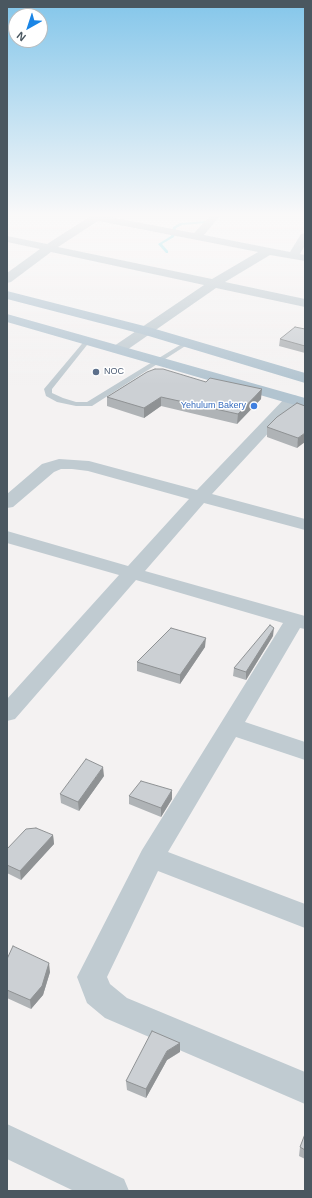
<!DOCTYPE html>
<style>
body{margin:0}
#map{position:relative;width:312px;height:1198px;overflow:hidden;background:#f4f2f2;font-family:Helvetica,sans-serif}
canvas{display:block}
.frame{position:absolute;inset:0;border:8px solid #4a5760;pointer-events:none}
.north{position:absolute;left:8px;top:8px;width:40px;height:40px;box-sizing:border-box;background:#fff;border:1px solid #b7bcbf;border-radius:50%;rotate:219deg;font-size:11px;font-weight:700;line-height:16px;text-align:center;color:#4a5760}
.north::after{content:'';display:block;margin:auto;width:14px;height:18px;background:#1a85e6;clip-path:polygon(50% 0,100% 100%,50% 72%,0 100%)}
</style>
<div id="map">
<canvas width="312" height="1198"></canvas>
<div class="frame"></div>
<div class="north">N</div>
</div>
<script>
const ctx = document.querySelector('canvas').getContext('2d');
ctx.lineJoin = 'round';
function toPath(rows) {
  const path = new Path2D();
  for (const r of rows) {
    path.moveTo(r[0], r[1]);
    for (let i = 2; i < r.length; i += 2) path.lineTo(r[i], r[i + 1]);
  }
  return path;
}
function paint(path, color) {
  ctx.fillStyle = color;
  ctx.fill(path, 'evenodd');
}
function stroke(path, color, width, dash) {
  ctx.strokeStyle = color;
  ctx.lineWidth = width;
  ctx.lineCap = dash ? 'butt' : 'round';
  ctx.setLineDash(dash || []);
  ctx.stroke(path);
}
function write(font, color, halo, rows, align = 'center') {
  ctx.font = font + ' Helvetica,sans-serif';
  ctx.lineWidth = 3;
  ctx.setLineDash([]);
  ctx.textBaseline = 'middle';
  ctx.strokeStyle = halo;
  ctx.fillStyle = color;
  for (const [text, x, y, turn = 0] of rows) {
    ctx.save();
    ctx.translate(x, y);
    ctx.rotate((+turn || 0) * Math.PI / 180);
    ctx.textAlign = isNaN(turn) ? turn : align;
    if (halo) ctx.strokeText(text, 0, 0);
    ctx.fillText(text, 0, 0);
    ctx.restore();
  }
}
const stream = toPath([
 [215,217,218,217,220,218,207,223,182,225,176,228,174,237,162,244,168,251,168,253,166,253,158,244,171,236,173,227,180,223,207,221,215,218,215,217]
]);
const lane = toPath([
 [86,339,91,340,52,389,52,393,63,398,76,402,87,402,185,342,190,343,92,406,76,406,57,402,46,396,44,389,86,339]
]);
const street = toPath([
 [89,217,110,217,194,233,209,217,219,217,204,235,290,252,301,234,305,233,305,245,300,254,305,255,305,261,270,255,225,282,305,299,305,307,216,288,124,352,119,353,114,352,112,349,114,346,204,285,51,252,11,282,7,283,7,273,40,249,7,242,7,236,47,244,89,217],
 [98,221,197,240,258,252,212,279,58,247,98,221],
 [292,395,297,396,299,399,297,402,212,494,305,519,305,530,204,503,145,571,305,616,305,629,300,628,245,722,305,742,305,760,236,737,168,852,305,904,305,928,158,871,107,977,110,984,127,998,305,1072,305,1104,105,1018,87,1003,77,977,142,850,283,623,136,580,15,719,7,721,7,699,119,575,7,543,7,531,128,566,189,499,88,471,72,469,61,469,54,472,13,507,7,508,7,494,42,464,59,459,89,461,197,490,287,396,292,395],
 [7,1124,124,1179,129,1191,74,1191,7,1159,7,1124]
]);
const primary = toPath([
 [7,291,152,328,305,373,305,383,142,334,7,299,7,291],
 [7,314,305,398,305,408,7,322,7,314]
]);
const wall = toPath([
 [305,329,305,353,279,346,280,339],
 [147,372,261,399,237,424,161,406,144,418,107,406,107,397],
 [305,406,297,448,267,437,267,427],
 [273,636,246,680,233,676,234,668],
 [205,647,180,684,137,671,137,662],
 [104,776,79,811,61,803,60,794],
 [129,796,172,799,161,817,129,804],
 [53,835,54,844,21,880,7,873,7,849],
 [7,959,50,972,43,995,31,1009,7,998],
 [180,1052,167,1060,146,1098,127,1090,126,1081],
 [305,1134,305,1159,299,1156,300,1147]
]);
const shadedWall = toPath([
 [262,389,261,399,237,424,238,414],
 [161,397,161,406,144,418,144,408],
 [305,433,305,442,297,448,298,438],
 [274,628,273,636,246,680,246,672],
 [206,638,205,647,180,684,180,675],
 [103,767,104,776,79,811,78,802],
 [172,790,172,799,161,817,161,808],
 [53,835,54,844,21,880,20,871],
 [49,963,50,972,43,995,31,1009,30,1000],
 [180,1043,180,1052,167,1060,146,1098,146,1089,167,1051]
]);
const building = toPath([
 [295,327,305,329,305,346,280,339,295,327],
 [155,369,163,369,206,382,210,378,262,389,238,414,161,397,144,408,107,397,147,372,155,369],
 [297,403,305,406,305,433,298,438,267,427,277,417,297,403],
 [270,625,274,628,246,672,234,668,270,625],
 [171,628,206,638,180,675,137,662,171,628],
 [86,759,103,767,78,802,60,794,86,759],
 [141,781,172,790,161,808,129,796,141,781],
 [36,828,53,835,20,871,7,865,7,849,26,829,36,828],
 [13,946,49,963,42,986,30,1000,7,990,7,959,13,946],
 [152,1031,180,1043,167,1051,146,1089,126,1081,152,1031],
 [305,1134,305,1150,300,1147,305,1134]
]);
const markers = [
 [96,372,4,"#5c6f8a"],
 [254,406,4,"#3f7fe0"]
];
const farServicenames = [
 ["NOC",104,372]
];
const farShopnames = [
 ["Yehulum Bakery",246,406]
];
paint(stream, '#8fe2ed');
paint(lane, '#c0cbd1');
paint(street, '#c0cbd1');
paint(primary, '#b2c4d0');
paint(wall, '#afb3b6');
paint(shadedWall, '#8f9294');
paint(building, '#ccd0d4');
stroke(building, '#8f9294', 1);
const sky = ctx.createLinearGradient(0, 0, 0, 385);
sky.addColorStop(0, '#84c6ea');
sky.addColorStop(0.56, '#faf9f9');
sky.addColorStop(1, '#faf9f900');
ctx.fillStyle = sky;
ctx.fillRect(0, 0, 312, 385);
for (const [x, y, r, color] of markers) {
  const dot = new Path2D();
  dot.arc(x, y, r, 0, 2 * Math.PI);
  ctx.fillStyle = color;
  ctx.fill(dot);
  stroke(dot, '#fff', 1.5);
}
write('9px', '#4e5e75', '#fff', farServicenames, 'left');
write('9px', '#366cbe', '#fff', farShopnames, 'right');
</script>
